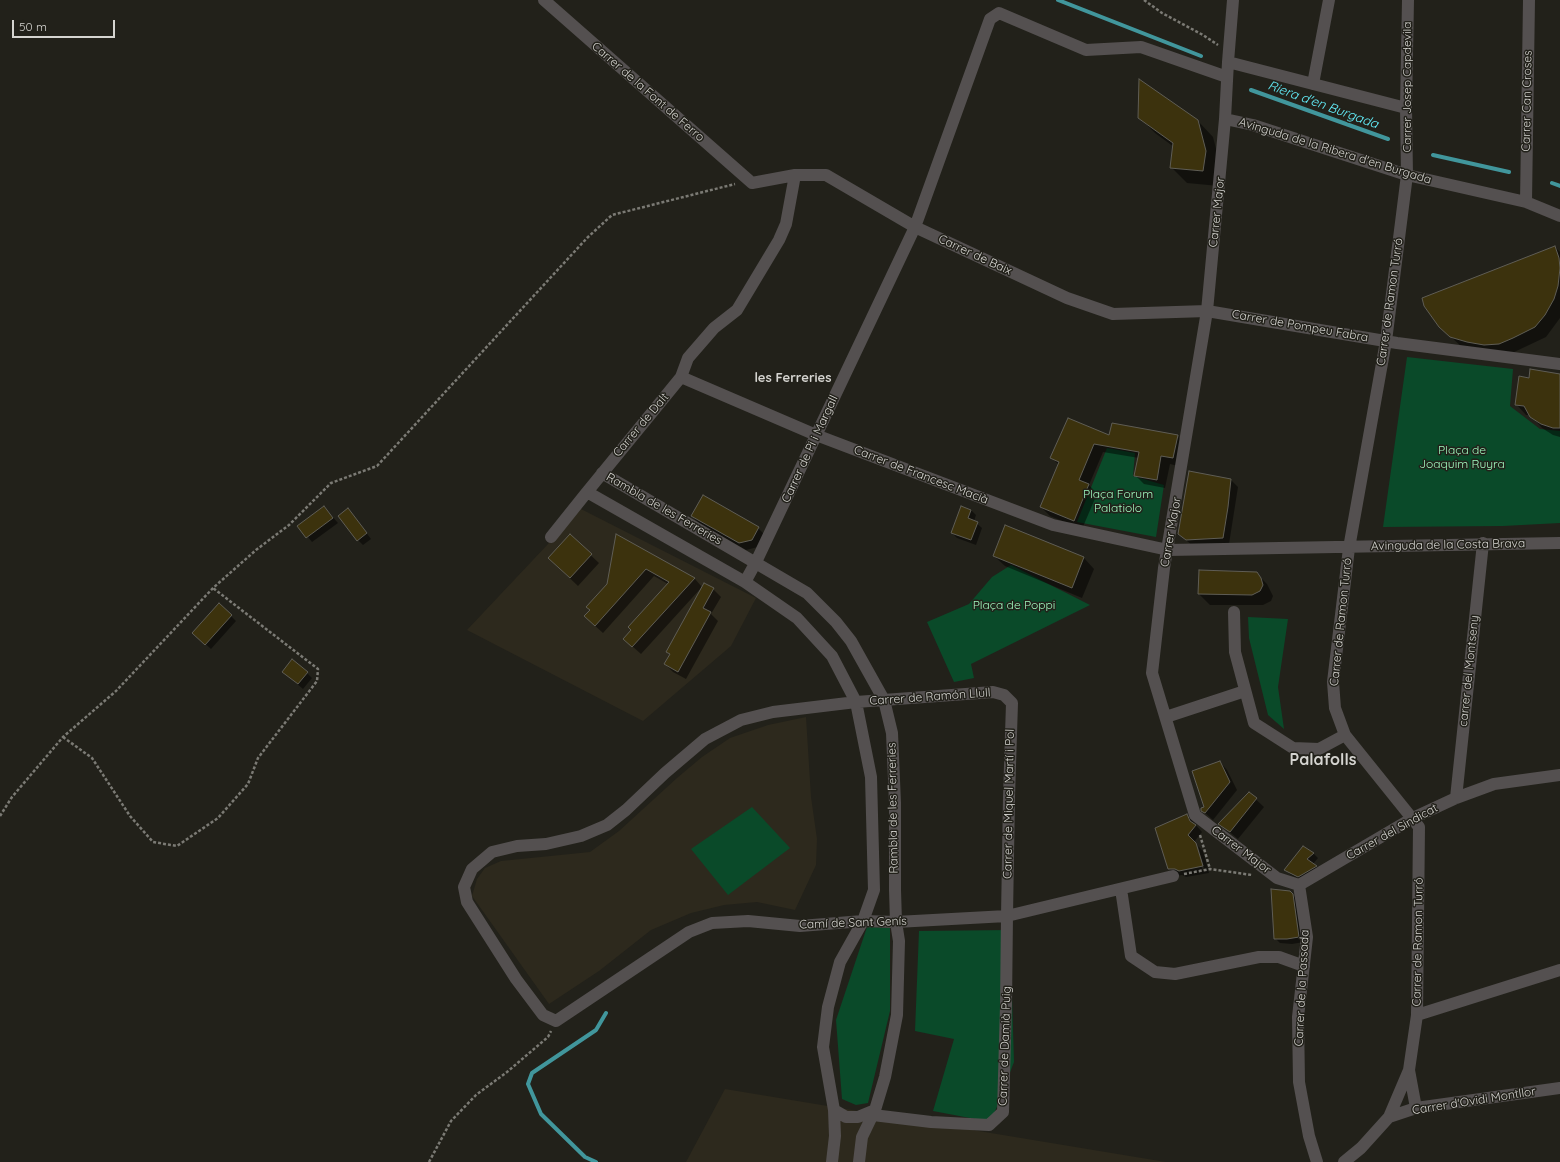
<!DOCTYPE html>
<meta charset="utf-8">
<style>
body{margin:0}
#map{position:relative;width:1560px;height:1162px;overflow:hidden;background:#22211a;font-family:Quicksand,sans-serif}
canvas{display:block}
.scale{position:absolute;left:12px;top:20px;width:103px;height:18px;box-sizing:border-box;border:2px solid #d5d4d0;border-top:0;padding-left:5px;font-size:12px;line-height:14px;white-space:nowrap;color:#d5d4d0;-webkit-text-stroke:3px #22211a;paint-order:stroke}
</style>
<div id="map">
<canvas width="1560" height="1162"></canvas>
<div class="scale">50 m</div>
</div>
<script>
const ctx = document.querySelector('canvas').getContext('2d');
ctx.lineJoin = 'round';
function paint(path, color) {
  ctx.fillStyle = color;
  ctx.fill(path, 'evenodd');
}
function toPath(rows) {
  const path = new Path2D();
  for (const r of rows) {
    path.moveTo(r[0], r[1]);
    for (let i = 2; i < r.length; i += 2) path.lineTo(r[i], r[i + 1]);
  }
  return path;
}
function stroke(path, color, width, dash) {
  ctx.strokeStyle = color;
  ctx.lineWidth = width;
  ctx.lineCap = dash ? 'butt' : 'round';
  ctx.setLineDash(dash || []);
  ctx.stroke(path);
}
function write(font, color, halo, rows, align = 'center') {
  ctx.font = font + ' Quicksand,sans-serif';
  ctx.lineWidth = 3;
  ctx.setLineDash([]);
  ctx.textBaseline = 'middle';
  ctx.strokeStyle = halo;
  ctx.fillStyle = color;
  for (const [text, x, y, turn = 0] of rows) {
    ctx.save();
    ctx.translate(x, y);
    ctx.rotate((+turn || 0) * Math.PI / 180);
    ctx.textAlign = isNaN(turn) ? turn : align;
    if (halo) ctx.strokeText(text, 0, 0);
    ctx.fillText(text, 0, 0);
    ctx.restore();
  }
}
const built = toPath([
 [581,509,756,598,731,646,643,721,467,630],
 [806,717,811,797,817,839,816,865,795,910,757,902,724,905,691,913,651,930,599,971,549,1004,472,896,477,879,485,868,501,861,590,852,619,831,677,778,702,757,730,738,768,725],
 [725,1089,1166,1162,686,1162]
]);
const green = toPath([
 [1407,357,1513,369,1510,406,1540,429,1560,431,1560,523,1503,526,1383,527],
 [1107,448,1135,453,1133,476,1164,485,1156,537,1077,522],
 [1011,565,1090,605,971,664,974,678,954,682,927,622,969,604,992,577],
 [1248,617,1288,619,1278,687,1284,729,1268,715,1249,638],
 [752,807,790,848,728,895,691,849],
 [867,927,890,928,890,1011,868,1103,856,1105,842,1099,836,1020],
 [1010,930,1014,1062,991,1122,933,1111,954,1039,915,1031,919,931]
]);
const shadow = toPath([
 [1139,117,1197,120,1213,137,1221,168,1219,186,1187,183,1171,167,1174,147,1155,133],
 [1555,247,1560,252,1560,318,1546,337,1510,354,1462,347,1439,326],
 [1560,375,1560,437,1553,435,1542,428,1531,415,1526,415,1516,404,1530,379],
 [1110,436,1177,436,1186,445,1182,467,1170,464,1165,488,1144,484,1135,475,1139,458,1103,452,1089,485,1097,494,1082,529,1050,516,1041,507,1059,465,1052,458],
 [1190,472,1231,480,1238,487,1229,544,1194,547,1179,534],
 [703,496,758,528,765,535,758,547,746,550,699,523,692,516],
 [324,507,338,523,312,542,299,526],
 [962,507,971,510,976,515,974,521,982,528,976,545,957,538,952,533],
 [353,515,371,539,363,545,358,540],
 [1006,526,1084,558,1094,569,1082,598,1005,566,994,556],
 [617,535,695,579,702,587,641,654,632,646,668,584,654,576,603,633,593,624,591,610,608,585],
 [570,536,599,563,578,586,557,566],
 [1256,573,1267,584,1273,596,1271,601,1263,605,1210,605,1199,594],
 [713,589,721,597,711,614,718,621,686,679,673,672,665,664,670,655,667,652],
 [231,616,236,621,211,649,199,638],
 [307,673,312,678,303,689,288,676],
 [1220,762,1227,770,1237,790,1213,820,1202,810,1205,807],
 [1249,793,1264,807,1238,839,1220,824],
 [1187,815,1202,832,1194,842,1203,871,1205,871,1198,846,1203,851,1209,873,1186,877,1182,875,1176,876,1169,869],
 [1313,853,1318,858,1313,864,1321,871,1304,881,1291,875,1286,870],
 [1290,892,1298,900,1304,942,1292,944,1280,943,1275,938]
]);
const stream = toPath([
 [1058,0,1201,56],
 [1251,90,1388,139],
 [1433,155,1509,172],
 [1552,183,1560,186],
 [596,1162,585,1157,541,1114,528,1084,532,1073,596,1030,606,1013]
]);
const building = toPath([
 [1139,79,1198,120,1206,151,1203,171,1170,168,1173,143,1138,118,1139,79],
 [1555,246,1559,258,1560,268,1558,286,1554,299,1545,315,1535,327,1513,338,1499,344,1484,345,1467,342,1450,337,1439,327,1424,306,1422,298,1555,246],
 [1530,369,1560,374,1560,428,1553,428,1541,424,1530,417,1524,406,1515,405,1519,376,1529,378,1530,369],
 [1068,418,1109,435,1112,423,1178,435,1173,458,1161,456,1157,480,1134,476,1139,452,1094,444,1079,480,1089,484,1074,521,1040,507,1059,462,1050,458,1068,418],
 [1189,471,1231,479,1228,507,1223,538,1186,540,1178,534,1189,471],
 [703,495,759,527,752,540,739,543,691,516,703,495],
 [324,506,333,518,306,538,297,526,324,506],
 [961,506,971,510,968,518,978,522,971,540,951,533,961,506],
 [348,508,367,533,357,541,338,516,348,508],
 [1005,525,1084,557,1072,588,993,556,1005,525],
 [570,534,592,554,570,578,548,558,570,534],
 [616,534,695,578,632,647,623,639,631,630,628,627,669,582,646,569,595,626,584,616,590,610,586,607,607,584,616,534],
 [1199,570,1257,572,1261,578,1263,585,1260,591,1252,595,1198,594,1199,570],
 [704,583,714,588,703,608,711,612,678,672,664,664,670,654,666,652,704,583],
 [219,603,232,615,205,645,192,633,219,603],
 [292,659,308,672,298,684,282,672,292,659],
 [1220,761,1230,782,1205,813,1201,811,1201,808,1204,807,1192,771,1220,761],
 [1249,792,1257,798,1230,832,1218,824,1249,792],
 [1187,814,1190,821,1196,825,1188,835,1196,843,1203,866,1179,871,1175,869,1168,869,1155,828,1187,814],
 [1303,846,1314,853,1307,859,1317,866,1298,877,1284,870,1303,846],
 [1271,889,1290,891,1293,894,1299,937,1287,939,1274,939,1271,889]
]);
const path = toPath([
 [1144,0,1162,13,1203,35,1218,45],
 [63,737,92,758,130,816,153,842,177,846,218,818,248,784,258,758,317,681,318,669,213,588],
 [0,816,12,797,63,737,116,691,213,588,256,550,289,525,331,483,377,466,587,238,612,215,735,184],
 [1200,835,1210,869],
 [1184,874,1210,869,1252,875],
 [429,1162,451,1121,476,1095,507,1072,548,1037,551,1031]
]);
const street = toPath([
 [544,0,752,183,795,175,826,175,915,227,1067,298,1113,314,1207,311,1397,343,1560,364],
 [1233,0,1228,62,1225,119,1207,311,1164,568,1152,673,1195,815,1277,878,1299,885],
 [1228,62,1406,108],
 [1313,84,1329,0],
 [1225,119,1253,125,1407,175,1526,202,1560,216],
 [795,175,786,224,779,240,737,310,714,328,688,358,681,377,587,492,745,582,797,618,832,656,856,702,871,777,874,890,863,921,840,962,828,1007,823,1047,834,1110,835,1136,832,1162],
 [1526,202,1529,0],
 [681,377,816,435,1053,525,1168,550,1560,543],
 [602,473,807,593,836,622,851,641,884,700,892,733,895,803,895,890,896,922,899,941,897,1015,885,1077,875,1110,862,1137,859,1162],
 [551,537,587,492],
 [745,582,756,562,915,227,990,19,999,13,1086,50,1141,47,1227,77],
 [1234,612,1235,652,1254,723,1293,748,1319,749,1345,735],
 [1166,717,1245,691],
 [1456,798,1483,543],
 [1299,885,1413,818,1456,798,1494,784,1560,775],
 [1299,885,1307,937,1298,1017,1299,1082,1309,1136,1317,1162],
 [1121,889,1131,956,1155,972,1175,974,1259,957,1279,957,1304,966],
 [1417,1015,1560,970],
 [1409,1070,1416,1108],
 [834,1110,846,1117,858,1117,875,1110],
 [873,1115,931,1122,989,1125,1003,1112,1006,1005,1007,916,1009,797,1012,703,1004,695,993,692,856,702,773,712,741,720,705,739,665,773,626,810,607,825,581,836,546,844,517,846,492,852,472,869,464,887,467,902,516,979,543,1015,556,1021,689,932,712,923,748,921,800,926,863,921,896,922,1007,916,1173,876],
 [1389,1117,1416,1108,1560,1088],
 [1344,1162,1361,1148,1389,1117,1409,1070,1417,1015,1419,827,1345,735,1335,708,1333,682,1349,548,1386,341,1407,175,1406,108,1408,0]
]);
const streetNames = [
 ["Carrer Josep Capdevila",1407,87,-90],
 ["Carrer de la Font de Ferro",648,92,41],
 ["Carrer Can Croses",1527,101,-89],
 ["Avinguda de la Ribera d'en Burgada",1335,151,17],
 ["Carrer Major",1217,212,-84],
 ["Carrer de Baix",975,255,25],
 ["Carrer de Ramon Turró",1390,302,-82],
 ["Carrer de Pompeu Fabra",1300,326,10],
 ["Carrer de Dalt",641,425,-50],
 ["Carrer de Pi i Margall",810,449,-65],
 ["Carrer de Francesc Macià",921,475,21],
 ["Rambla de les Ferreries",664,509,30],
 ["Carrer Major",1171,532,-80],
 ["Avinguda de la Costa Brava",1448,545,-1],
 ["Carrer de Ramon Turró",1341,622,-84],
 ["carrer del Montseny",1469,671,-84],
 ["Carrer de Ramón Llull",930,697,-4],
 ["Carrer de Miquel Martí i Pol",1009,804,-89],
 ["Rambla de les Ferreries",893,808,-91],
 ["Carrer del Sindicat",1392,832,-29],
 ["Carrer Major",1241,850,37],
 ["Camí de Sant Genís",853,923,-2],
 ["Carrer de Ramon Turró",1418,942,-89],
 ["Carrer de la Passada",1302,988,-87],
 ["Carrer de Damià Puig",1005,1046,-88],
 ["Carrer d'Ovidi Montllor",1474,1101,-9]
];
const parkNames = [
 ["Plaça de",1462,450],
 ["Joaquim Ruyra",1462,464],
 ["Plaça Forum",1118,494],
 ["Palatiolo",1118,508],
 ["Plaça de Poppi",1014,605]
];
const waterNames = [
 ["Riera d'en Burgada",1323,105,20]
];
const neighbourhoodNames = [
 ["les Ferreries",793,378]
];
const districtNames = [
 ["Palafolls",1323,760]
];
paint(built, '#2d291d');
paint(green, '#0a4a29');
paint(shadow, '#0007');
stroke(stream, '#41969c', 4);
paint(building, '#3c320d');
stroke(building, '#5f5d55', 1);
stroke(path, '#7b7a74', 2.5, [3, 2]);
stroke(street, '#545050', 12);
write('12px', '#d5d4d0', '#22211a', streetNames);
write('12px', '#9efabf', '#22211a', parkNames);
write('italic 13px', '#63effb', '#22211a', waterNames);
write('bold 13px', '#d5d4d0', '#22211a', neighbourhoodNames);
write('bold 16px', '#d5d4d0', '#22211a', districtNames);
</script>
